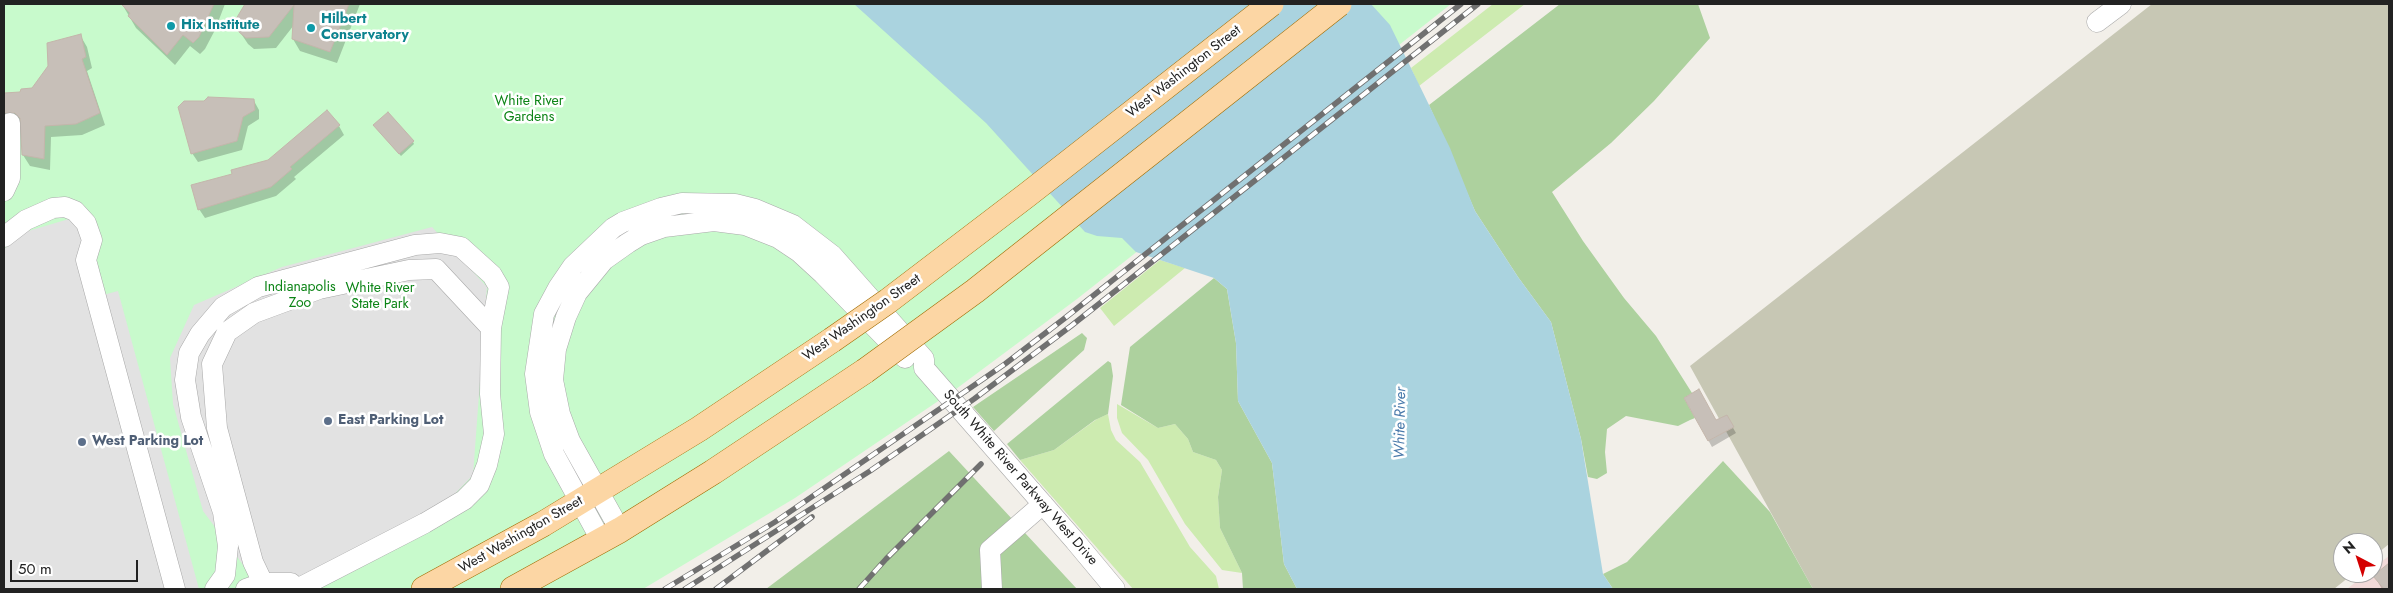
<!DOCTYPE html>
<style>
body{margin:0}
#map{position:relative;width:2393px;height:593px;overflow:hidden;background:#f2efe9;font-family:Jost,sans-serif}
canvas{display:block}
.frame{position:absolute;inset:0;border:5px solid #222;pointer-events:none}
.north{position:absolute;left:2333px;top:533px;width:50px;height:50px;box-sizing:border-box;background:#fff;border:1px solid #a7a7a7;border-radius:50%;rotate:320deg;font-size:14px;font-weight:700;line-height:20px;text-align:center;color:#222}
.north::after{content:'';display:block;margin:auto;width:18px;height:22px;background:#d40000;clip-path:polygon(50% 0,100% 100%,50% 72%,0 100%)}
.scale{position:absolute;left:10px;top:560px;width:128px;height:22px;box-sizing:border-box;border:2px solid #222;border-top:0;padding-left:6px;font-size:15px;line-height:18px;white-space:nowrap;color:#222;-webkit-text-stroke:4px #fff;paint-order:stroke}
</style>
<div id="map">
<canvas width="2393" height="593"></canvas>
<div class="frame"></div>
<div class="north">N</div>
<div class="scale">50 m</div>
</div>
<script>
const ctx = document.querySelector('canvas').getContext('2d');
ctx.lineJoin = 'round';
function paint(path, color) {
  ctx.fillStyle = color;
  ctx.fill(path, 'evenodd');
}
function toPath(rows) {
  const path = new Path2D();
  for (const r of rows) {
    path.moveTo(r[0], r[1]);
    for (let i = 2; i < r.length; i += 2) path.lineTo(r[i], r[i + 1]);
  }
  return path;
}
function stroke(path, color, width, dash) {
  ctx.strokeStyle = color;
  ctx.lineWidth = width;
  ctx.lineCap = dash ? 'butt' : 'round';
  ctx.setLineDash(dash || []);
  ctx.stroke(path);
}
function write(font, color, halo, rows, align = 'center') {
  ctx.font = font + ' Jost,sans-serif';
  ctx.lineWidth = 5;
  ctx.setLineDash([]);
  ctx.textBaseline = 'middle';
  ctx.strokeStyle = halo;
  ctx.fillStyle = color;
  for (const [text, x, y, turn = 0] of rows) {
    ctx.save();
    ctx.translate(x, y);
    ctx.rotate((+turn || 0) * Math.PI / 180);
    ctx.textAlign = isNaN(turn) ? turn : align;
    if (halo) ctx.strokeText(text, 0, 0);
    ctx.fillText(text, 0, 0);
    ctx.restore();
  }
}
const commercial = toPath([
 [2389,556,2389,589,2347,589,2367,573,2373,573,2373,568]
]);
const construction = toPath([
 [2152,4,2389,4,2389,544,2373,557,2373,543,2343,543,2343,573,2354,573,2334,589,1813,589,1690,366]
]);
const grass = toPath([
 [1493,4,1525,4,1419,86,1411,68],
 [1160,260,1185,268,1114,326,1100,308],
 [1117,404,1158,428,1175,424,1188,439,1193,452,1216,460,1222,470,1218,497,1220,528,1242,573,1222,570,1185,524,1148,460,1122,433,1117,418],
 [1108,414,1111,430,1116,440,1140,462,1190,547,1216,576,1219,589,1133,589,1020,460,1054,450,1097,419]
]);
const forest = toPath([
 [1560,4,1698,4,1710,38,1654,101,1611,143,1552,192,1583,241,1624,298,1656,336,1692,393,1684,398,1695,418,1690,420,1678,426,1626,416,1607,429,1605,452,1607,473,1597,479,1588,477,1581,439,1551,322,1518,277,1475,211,1429,105],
 [1214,278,1227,289,1236,343,1238,401,1272,463,1284,564,1297,589,1243,589,1242,573,1220,528,1218,497,1222,470,1216,460,1193,452,1188,439,1175,424,1158,428,1121,405,1130,347],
 [1082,333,1087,338,1084,350,994,431,973,407],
 [1108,361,1111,363,1113,376,1108,414,1095,420,1054,450,1020,460,1007,444],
 [949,451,1077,589,766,589],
 [1723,461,1770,512,1813,589,1613,589,1603,574,1627,562]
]);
const park = toPath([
 [4,4,1451,4,1077,299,956,389,795,498,643,589,4,589]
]);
const parking = toPath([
 [79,216,103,295,118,291,199,589,4,589,4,249,25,232],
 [432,227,487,287,473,475,446,503,296,589,261,589,203,511,173,404,170,358,194,305,282,267]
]);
const water = toPath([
 [854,4,1371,4,1390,25,1450,148,1475,211,1518,277,1551,322,1581,439,1603,574,1613,589,1297,589,1284,564,1272,463,1238,401,1236,343,1227,289,1214,278,1136,252,1122,238,1097,236,1085,232,986,123]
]);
const shadow = toPath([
 [122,4,225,4,215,30,205,49,200,54,190,46,175,65,136,28],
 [247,4,360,4,337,63,300,51,293,39,294,25,276,48,254,49,248,44,240,32,241,11],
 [80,35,87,47,92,68,87,71,105,125,82,135,51,137,50,170,30,166,23,155,22,124,10,124,4,171,4,94,22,93,33,89],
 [254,101,259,110,259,119,248,126,242,150,198,162,192,153],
 [339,126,344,135,294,177,296,179,276,196,205,218,199,209,234,175,268,161],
 [376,128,413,142,414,144,401,156],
 [1685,398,1716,422,1726,416,1736,433,1712,447],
 [2389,565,2389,589,2382,589,2375,577]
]);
const building = toPath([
 [121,4,214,4,199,37,193,43,183,35,167,55,128,16,130,13,121,4],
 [245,4,349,4,330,52,292,39,294,5,269,37,246,38,239,32,236,26,236,19,245,4],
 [81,34,86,57,82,59,100,113,76,124,45,126,44,159,22,155,20,118,15,113,4,113,4,93,20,92,21,89,32,88,48,66,47,43,81,34],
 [208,97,254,99,255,110,243,117,237,141,191,154,178,107,184,101,204,101,208,97],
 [327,110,340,125,290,167,292,169,271,187,198,210,191,185,232,174,231,170,268,160,327,110],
 [388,112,414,141,399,154,373,125,388,112],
 [1699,389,1716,420,1727,415,1734,427,1708,441,1684,398,1699,389],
 [2389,563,2389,589,2384,589,2373,576,2389,563]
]);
const minor = toPath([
 [2097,22,2121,4],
 [4,191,10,178,10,123],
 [4,237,26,220,53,208,65,207,75,211,86,223,92,240,86,260,175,589],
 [620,530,570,441,560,414,553,380,556,349,566,317,577,293,604,260,628,243,641,235,664,227,714,221,745,225,778,238,799,252,823,274,905,358],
 [601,540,554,454,540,412,535,374,544,314,558,288,573,266,613,228,623,222,661,208,682,203,735,204,755,209,793,225,832,255,924,359,924,368,1075,541,1115,589],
 [263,583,253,562,217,428,212,364,227,332,254,313,319,289,409,270,436,269,491,328],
 [215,589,225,575,228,546,223,512,191,417,185,380,189,353,200,334,223,307,258,287,415,245,440,243,461,247,492,275,499,287,491,328,490,394,494,434,487,465,479,485,464,500,425,523,297,589],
 [246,589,263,583,291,583],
 [992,589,990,550,1043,504]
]);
const major = toPath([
 [424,589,543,524,699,429,832,340],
 [513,589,620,530,713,472,865,371]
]);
const rail = toPath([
 [665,589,775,522,1005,364,1065,318,1461,4],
 [685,589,870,471,974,399,1071,326,1478,4],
 [716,589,812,517],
 [859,589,886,559,981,464]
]);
const majorBridge = toPath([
 [832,340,888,301,1027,195,1271,4],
 [865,371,975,291,1339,4]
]);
const markers = [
 [171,26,5,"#0f9aa8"],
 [311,28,5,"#0f9aa8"],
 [328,421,5,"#5c6f8a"],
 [82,442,5,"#5c6f8a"]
];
const cultureNames = [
 ["Hilbert",321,20],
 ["Conservatory",321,36],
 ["Hix Institute",181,26]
];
const streetNames = [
 ["West Washington Street",1184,72,-38],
 ["West Washington Street",862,318,-35],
 ["South White River Parkway West Drive",1020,478,49],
 ["West Washington Street",521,535,-30]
];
const parkNames = [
 ["White River",529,102],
 ["Gardens",529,118],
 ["Indianapolis",300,288],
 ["Zoo",300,304],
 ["White River",380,289],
 ["State Park",380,305]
];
const serviceNames = [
 ["East Parking Lot",338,421],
 ["West Parking Lot",92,442]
];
const waterNames = [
 ["White River",1401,423,-89]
];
paint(commercial, '#f2dad9');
paint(construction, '#c7c7b4');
paint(grass, '#cdebb0');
paint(forest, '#add19e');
paint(park, '#c8facc');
paint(parking, '#e2e2e2');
paint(water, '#aad3df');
paint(shadow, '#0003');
paint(building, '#c7bfb8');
stroke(building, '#c4b6ab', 1);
stroke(minor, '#a9a9a9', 21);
stroke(major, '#a06b00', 26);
stroke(minor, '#fff', 20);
stroke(major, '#fcd6a4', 25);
stroke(rail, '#707070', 5.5);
stroke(rail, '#fff', 4, [11]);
stroke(majorBridge, '#a06b00', 26, []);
stroke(majorBridge, '#fcd6a4', 25);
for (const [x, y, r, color] of markers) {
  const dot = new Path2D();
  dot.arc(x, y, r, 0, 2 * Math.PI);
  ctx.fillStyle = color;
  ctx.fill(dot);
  stroke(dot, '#fff', 2);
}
write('bold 14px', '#0d838f', '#fff', cultureNames, 'left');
write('14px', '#222', '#fff', streetNames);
write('14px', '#0c8416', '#fff', parkNames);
write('bold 14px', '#4e5e75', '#fff', serviceNames, 'left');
write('italic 15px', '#4a7aab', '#fff', waterNames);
</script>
